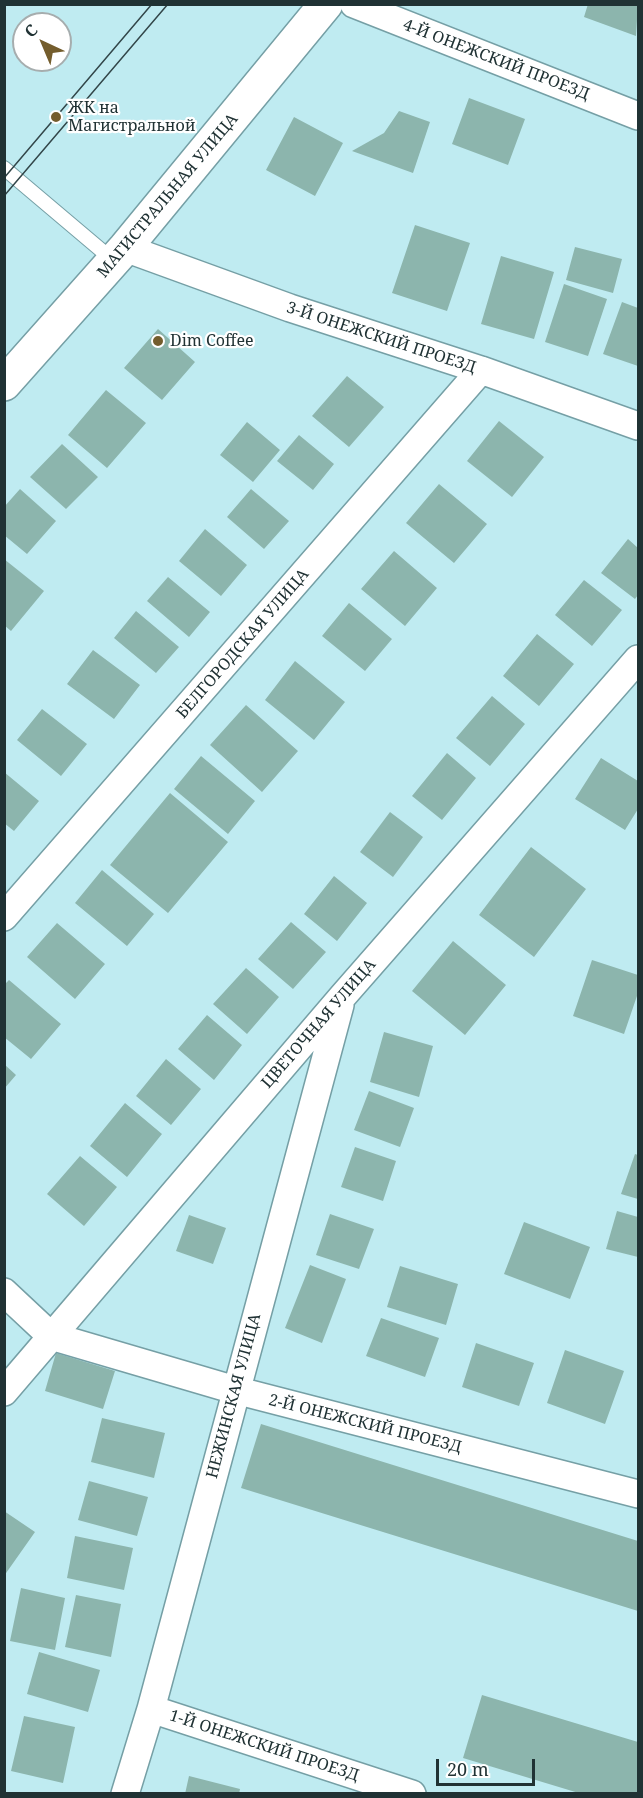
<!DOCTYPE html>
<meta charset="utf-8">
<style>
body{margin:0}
#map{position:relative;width:643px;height:1798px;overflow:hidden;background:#bfebf1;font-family:"Noto Serif",serif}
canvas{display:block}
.frame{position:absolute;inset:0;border:6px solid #203234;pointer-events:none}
.north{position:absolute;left:12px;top:12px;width:60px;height:60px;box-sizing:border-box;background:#fff;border:2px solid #a6adae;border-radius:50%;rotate:316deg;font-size:16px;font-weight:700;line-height:24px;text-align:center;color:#203234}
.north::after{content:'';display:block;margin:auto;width:21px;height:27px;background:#745d2d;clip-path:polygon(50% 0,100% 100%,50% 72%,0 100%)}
.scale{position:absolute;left:436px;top:1759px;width:99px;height:27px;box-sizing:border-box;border:3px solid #203234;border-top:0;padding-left:8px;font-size:18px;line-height:21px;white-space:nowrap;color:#203234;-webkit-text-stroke:4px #fff;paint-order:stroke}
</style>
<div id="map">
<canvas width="643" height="1798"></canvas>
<div class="frame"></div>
<div class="north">С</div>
<div class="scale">20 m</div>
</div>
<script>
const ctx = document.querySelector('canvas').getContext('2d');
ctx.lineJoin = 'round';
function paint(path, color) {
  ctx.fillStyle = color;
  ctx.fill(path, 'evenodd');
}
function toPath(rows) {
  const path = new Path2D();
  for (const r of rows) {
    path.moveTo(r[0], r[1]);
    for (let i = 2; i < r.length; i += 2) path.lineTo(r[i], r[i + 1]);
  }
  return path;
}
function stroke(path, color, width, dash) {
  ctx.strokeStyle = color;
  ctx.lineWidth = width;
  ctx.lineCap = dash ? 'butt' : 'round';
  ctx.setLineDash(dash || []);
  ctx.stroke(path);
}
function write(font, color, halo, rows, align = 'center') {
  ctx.font = font + ' "Noto Serif",serif';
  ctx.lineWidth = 4.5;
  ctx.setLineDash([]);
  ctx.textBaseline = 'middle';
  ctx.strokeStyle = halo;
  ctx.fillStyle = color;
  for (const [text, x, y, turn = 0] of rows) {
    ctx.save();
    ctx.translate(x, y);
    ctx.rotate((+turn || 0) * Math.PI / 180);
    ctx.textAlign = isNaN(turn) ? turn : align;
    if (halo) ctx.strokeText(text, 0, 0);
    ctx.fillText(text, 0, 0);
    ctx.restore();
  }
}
const building = toPath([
 [588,4,638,4,636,36,584,17],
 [469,98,525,119,508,165,452,144],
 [399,111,430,122,413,173,352,151,384,133],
 [294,117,343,143,315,196,266,170],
 [415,225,470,243,447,311,392,293],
 [575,247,622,259,613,293,566,280],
 [501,256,554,272,534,339,481,324],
 [564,284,607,299,588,356,545,342],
 [622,302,638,308,638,366,603,354],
 [158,329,195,362,162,400,124,368],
 [347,376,384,407,349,447,312,416],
 [106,390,146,423,107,468,68,435],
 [499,421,544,457,512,497,467,461],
 [247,422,280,450,253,482,220,455],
 [299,435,334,464,313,490,277,461],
 [62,444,98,477,66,509,30,477],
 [439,484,487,524,454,563,406,523],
 [20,489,56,521,27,554,4,535,4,507],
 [251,489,289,521,264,549,227,517],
 [205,529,247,565,221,596,179,561],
 [628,539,638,548,638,595,635,599,601,573],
 [394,551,437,588,405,626,361,589],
 [4,559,44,591,11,631,4,625],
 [168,577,210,612,189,637,147,601],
 [584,580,622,610,592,646,555,615],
 [349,603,392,639,365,671,322,636],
 [136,611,179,647,156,673,114,638],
 [537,634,574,664,539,706,503,676],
 [93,650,140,685,114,719,67,684],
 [295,661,345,702,314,740,265,700],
 [492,696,525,724,490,766,456,738],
 [246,705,298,751,262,792,210,745],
 [42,709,87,744,61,776,17,740],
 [447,753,476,778,442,820,412,796],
 [201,756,255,801,228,834,174,789],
 [601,758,638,781,638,809,625,830,575,799],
 [4,772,39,801,14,831,4,823],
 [170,793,228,842,168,913,110,865],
 [390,812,423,837,393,877,360,852],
 [531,847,586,889,534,957,479,915],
 [102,870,154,914,127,946,75,903],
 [334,876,367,903,337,941,304,914],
 [291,922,326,952,293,989,258,959],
 [57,923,105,964,75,999,27,957],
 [453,941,506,985,465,1035,412,991],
 [592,960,638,975,638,993,624,1034,573,1016],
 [246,968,279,997,247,1034,213,1004],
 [9,980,61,1024,31,1059,4,1037,4,985],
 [207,1015,242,1045,214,1080,178,1049],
 [384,1032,433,1046,419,1097,370,1082],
 [166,1059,201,1089,171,1125,136,1096],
 [4,1064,16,1075,4,1089],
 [369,1091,414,1108,400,1147,354,1130],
 [125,1103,162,1134,127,1177,90,1146],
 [355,1147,396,1161,383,1201,341,1187],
 [635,1154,638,1155,638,1199,621,1194],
 [80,1156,117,1187,84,1226,47,1194],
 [617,1211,638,1217,638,1257,606,1249],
 [330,1214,374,1229,359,1269,316,1255],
 [189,1215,226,1228,213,1264,176,1251],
 [524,1222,590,1247,570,1299,504,1274],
 [310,1265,346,1279,322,1343,285,1328],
 [400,1266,458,1284,446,1325,387,1307],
 [381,1318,439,1338,425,1377,366,1356],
 [476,1343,534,1363,519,1406,462,1387],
 [565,1350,624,1371,605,1424,547,1403],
 [56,1353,115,1371,103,1409,45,1391],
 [102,1418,165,1433,154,1478,91,1462],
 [261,1424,638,1541,638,1611,241,1488],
 [89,1481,148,1497,137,1536,78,1520],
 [4,1511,35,1532,4,1576],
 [75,1536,133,1548,124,1590,67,1578],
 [21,1588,65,1598,55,1650,10,1641],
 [76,1595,121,1604,111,1657,65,1647],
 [39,1652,100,1670,88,1712,27,1694],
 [482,1695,638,1742,638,1794,582,1794,463,1758],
 [24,1716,75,1727,63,1783,11,1771],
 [189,1776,240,1789,239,1794,185,1794]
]);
const service = toPath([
 [4,168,114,261]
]);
const minor = toPath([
 [354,4,638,116],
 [125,248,290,308,481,370,638,426],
 [4,917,481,370],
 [4,1292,51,1336,235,1390,638,1494],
 [4,1392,342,997,638,659],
 [151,1709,412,1794],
 [125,1794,151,1709,340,1005]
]);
const tertiary = toPath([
 [4,384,125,248,326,4]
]);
const tram = toPath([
 [4,178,152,4],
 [4,196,168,4]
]);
const markers = [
 [56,117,6,"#745d2d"],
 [158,341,6,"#745d2d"]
];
const streetNames = [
 ["4-Й ОНЕЖСКИЙ ПРОЕЗД",496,60,21],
 ["МАГИСТРАЛЬНАЯ УЛИЦА",168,196,-50],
 ["3-Й ОНЕЖСКИЙ ПРОЕЗД",381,338,18],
 ["БЕЛГОРОДСКАЯ УЛИЦА",243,644,-49],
 ["ЦВЕТОЧНАЯ УЛИЦА",319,1024,-49],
 ["НЕЖИНСКАЯ УЛИЦА",234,1396,-75],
 ["2-Й ОНЕЖСКИЙ ПРОЕЗД",365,1424,14],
 ["1-Й ОНЕЖСКИЙ ПРОЕЗД",264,1746,18]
];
const poiNames = [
 ["ЖК на",68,108],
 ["Магистральной",68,126],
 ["Dim Coffee",170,341]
];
paint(building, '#8cb5ad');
stroke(service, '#759fa5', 16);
stroke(minor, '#759fa5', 30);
stroke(tertiary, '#759fa5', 36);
stroke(service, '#fff', 14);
stroke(minor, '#fff', 27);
stroke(tertiary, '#fff', 33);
stroke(tram, '#324649', 1.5);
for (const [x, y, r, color] of markers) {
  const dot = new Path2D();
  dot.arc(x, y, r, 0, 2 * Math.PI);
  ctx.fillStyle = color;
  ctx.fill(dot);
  stroke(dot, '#fff', 2);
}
write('16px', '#203234', '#fff', streetNames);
write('16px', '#203234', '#fff', poiNames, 'left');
</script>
